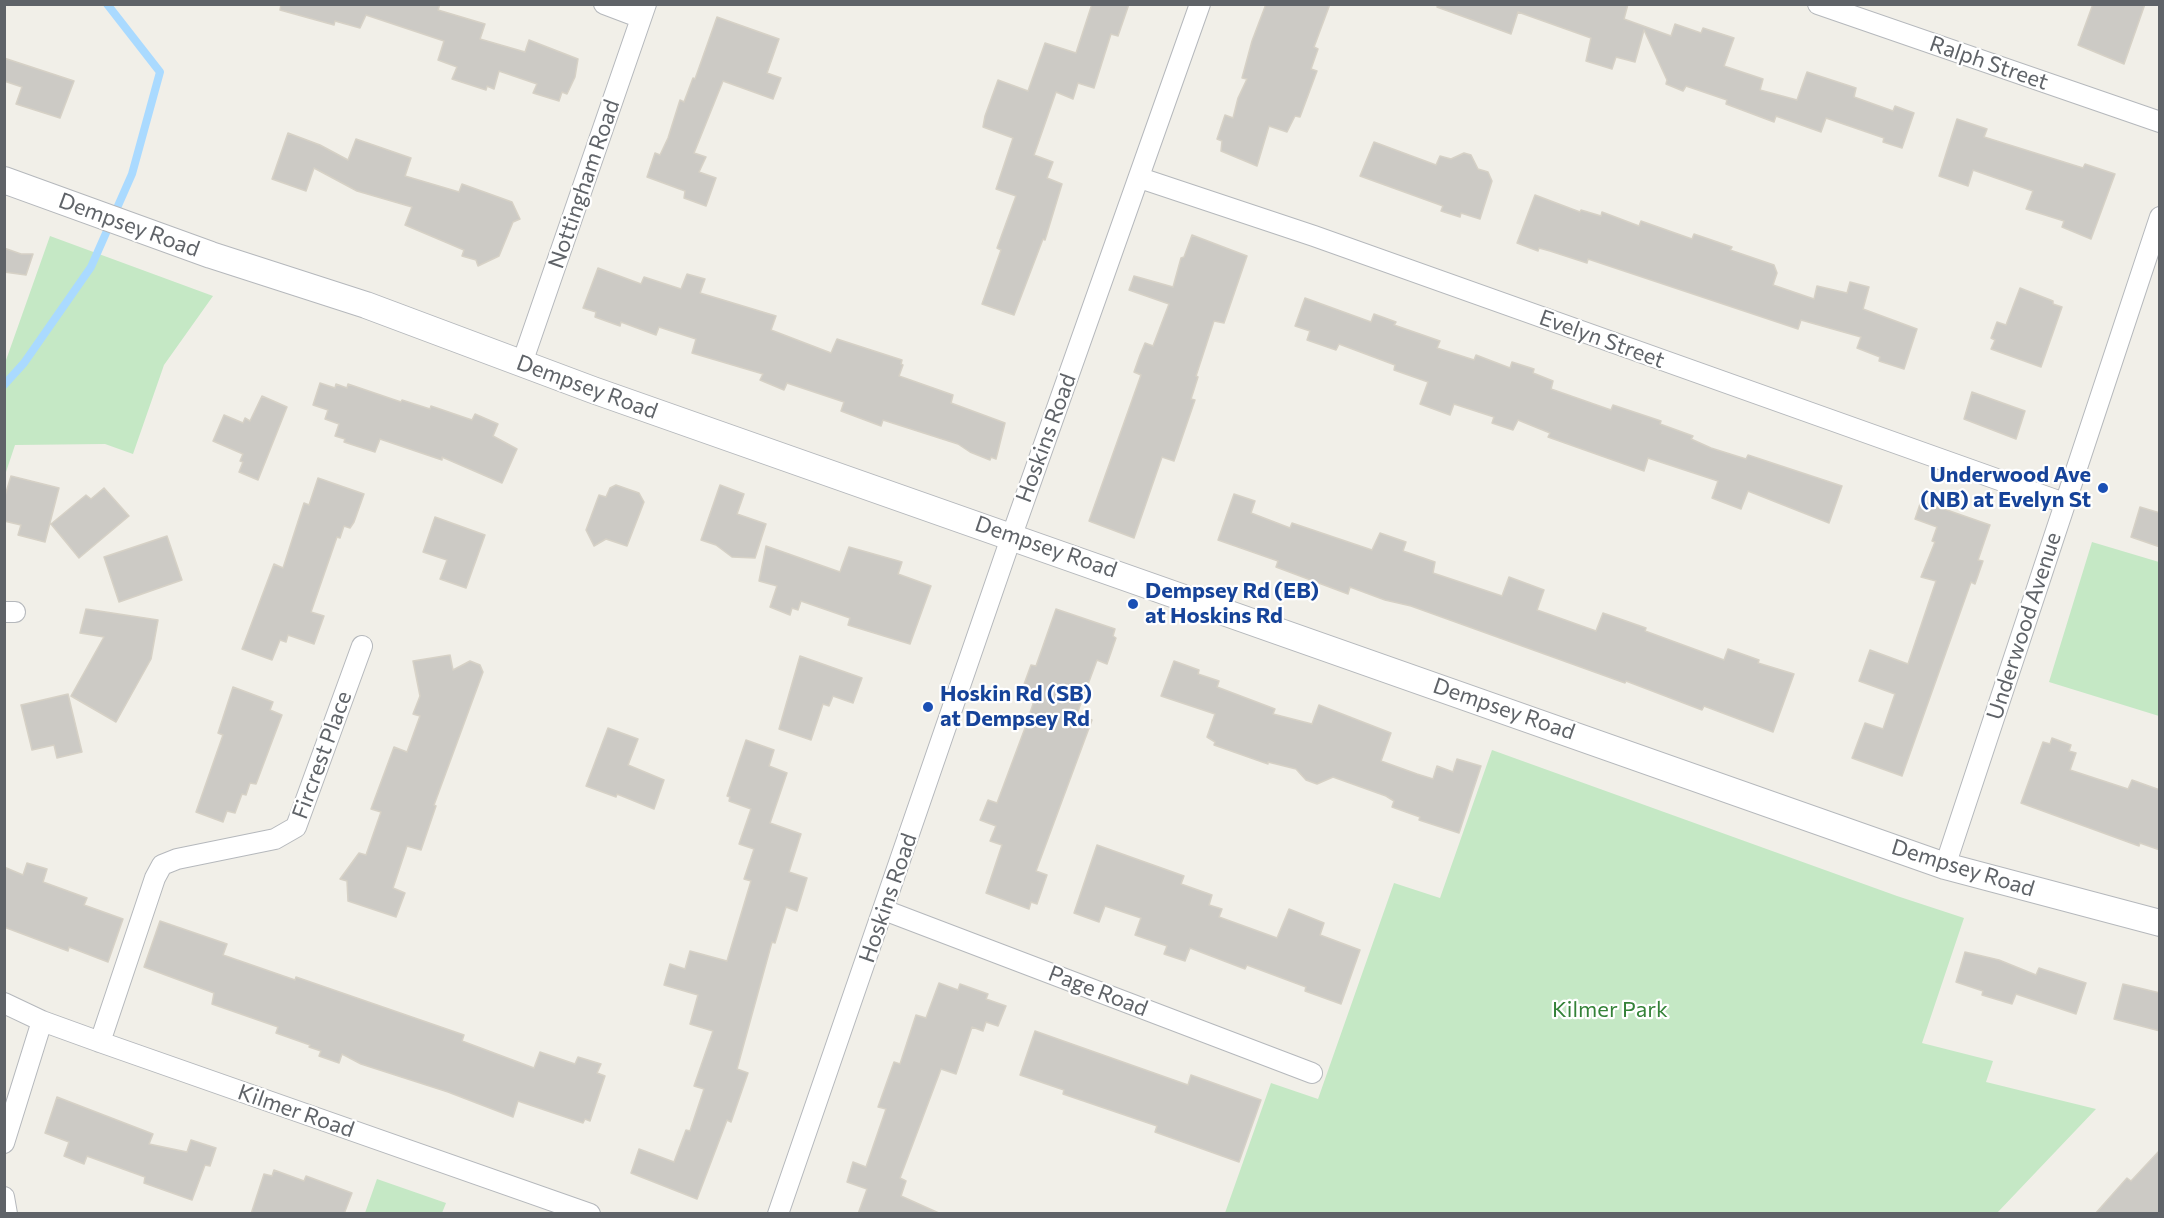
<!DOCTYPE html>
<style>
body{margin:0}
#map{position:relative;width:2164px;height:1218px;overflow:hidden;background:#f1efe8;font-family:Commissioner,sans-serif}
canvas{display:block}
.frame{position:absolute;inset:0;border:6px solid #5f6368;pointer-events:none}
</style>
<div id="map">
<canvas width="2164" height="1218"></canvas>
<div class="frame"></div>
</div>
<script>
const ctx = document.querySelector('canvas').getContext('2d');
ctx.lineJoin = 'round';
function paint(path, color) {
  ctx.fillStyle = color;
  ctx.fill(path, 'evenodd');
}
function toPath(rows) {
  const path = new Path2D();
  for (const r of rows) {
    path.moveTo(r[0], r[1]);
    for (let i = 2; i < r.length; i += 2) path.lineTo(r[i], r[i + 1]);
  }
  return path;
}
function stroke(path, color, width, dash) {
  ctx.strokeStyle = color;
  ctx.lineWidth = width;
  ctx.lineCap = dash ? 'butt' : 'round';
  ctx.setLineDash(dash || []);
  ctx.stroke(path);
}
function write(font, color, halo, rows, align = 'center') {
  ctx.font = font + ' Commissioner,sans-serif';
  ctx.lineWidth = 4.5;
  ctx.setLineDash([]);
  ctx.textBaseline = 'middle';
  ctx.strokeStyle = halo;
  ctx.fillStyle = color;
  for (const [text, x, y, turn = 0] of rows) {
    ctx.save();
    ctx.translate(x, y);
    ctx.rotate((+turn || 0) * Math.PI / 180);
    ctx.textAlign = isNaN(turn) ? turn : align;
    if (halo) ctx.strokeText(text, 0, 0);
    ctx.fillText(text, 0, 0);
    ctx.restore();
  }
}
const green = toPath([
 [50,236,213,296,164,365,133,454,105,444,15,445,5,475,5,363],
 [2092,542,2159,562,2159,716,2049,682],
 [1492,750,1897,896,1964,918,1922,1043,1993,1061,1986,1082,2096,1109,1997,1213,1225,1213,1271,1083,1318,1099,1394,883,1440,898],
 [377,1179,446,1203,442,1213,365,1213]
]);
const stream = toPath([
 [4,385,24,363,91,267,132,174,160,72,107,4]
]);
const building = toPath([
 [281,4,440,4,438,10,485,24,480,39,525,52,529,40,578,59,575,77,567,94,562,92,559,101,533,93,537,84,499,71,494,89,487,86,486,90,452,79,457,67,438,60,444,41,366,15,360,28,335,21,334,25,280,10,281,4],
 [1092,4,1129,4,1118,36,1111,34,1094,88,1078,83,1073,99,1056,92,1034,155,1053,162,1047,178,1062,184,1045,240,1043,239,1014,315,982,304,1001,250,997,248,1016,196,996,189,1013,138,983,127,985,116,998,80,1028,91,1045,43,1076,53,1092,4],
 [1266,4,1330,4,1314,47,1318,49,1311,69,1317,71,1300,117,1295,116,1287,132,1269,126,1257,166,1221,151,1222,141,1217,139,1225,115,1233,118,1238,98,1247,79,1242,78,1252,41,1266,4],
 [1438,4,1628,4,1624,19,1671,36,1675,24,1701,33,1703,28,1734,38,1724,66,1763,79,1760,90,1797,100,1807,72,1856,88,1854,97,1893,111,1895,106,1914,113,1902,148,1883,142,1884,138,1826,118,1821,132,1776,116,1774,122,1726,104,1727,100,1686,86,1683,91,1666,84,1667,80,1644,30,1635,62,1616,57,1612,69,1586,61,1591,38,1518,12,1511,34,1437,7,1438,4],
 [2093,4,2145,4,2124,64,2078,45,2093,4],
 [717,17,779,39,767,73,781,78,773,99,723,81,694,153,706,157,699,172,716,178,706,206,684,198,685,191,647,177,655,153,660,155,668,138,680,100,684,102,693,78,695,79,717,17],
 [4,58,74,81,60,118,16,104,22,87,4,81,4,58],
 [1957,119,1987,129,1984,137,2083,168,2085,164,2115,174,2091,239,2062,227,2064,221,2026,209,2033,191,1973,170,1968,186,1939,176,1957,119],
 [288,133,320,145,348,160,356,139,411,158,405,176,459,192,462,184,512,202,520,219,513,222,499,256,478,266,476,260,462,256,464,250,405,225,412,207,357,191,314,168,306,191,272,179,288,133],
 [1374,142,1436,165,1440,156,1451,159,1464,153,1471,155,1478,169,1488,172,1492,181,1480,219,1461,213,1460,217,1441,211,1443,206,1360,176,1374,142],
 [1535,195,1580,212,1581,210,1601,216,1602,212,1639,226,1641,221,1692,239,1694,234,1732,247,1730,250,1774,265,1777,273,1773,285,1814,299,1817,286,1847,293,1850,282,1869,287,1863,309,1917,329,1904,369,1879,361,1880,357,1857,348,1861,337,1801,320,1798,329,1588,259,1587,263,1550,251,1539,248,1538,251,1517,243,1535,195],
 [1192,235,1247,256,1224,323,1214,321,1196,376,1198,377,1191,399,1195,400,1174,461,1162,457,1134,538,1089,521,1141,375,1134,372,1140,355,1145,343,1153,346,1169,304,1129,290,1134,276,1173,287,1181,258,1184,257,1192,235],
 [4,248,21,254,33,254,26,275,4,272,4,248],
 [598,268,641,284,644,277,681,289,687,274,705,279,700,293,776,316,771,330,831,353,837,339,902,360,901,364,903,365,899,376,953,395,951,403,1005,423,996,459,991,457,990,460,970,452,958,444,883,420,881,426,841,411,844,402,787,383,784,390,760,380,763,374,692,353,696,339,659,327,656,335,621,322,620,326,595,317,596,312,583,308,598,268],
 [2020,288,2053,301,2053,304,2062,307,2041,367,1991,349,1995,340,1991,338,1997,322,2006,325,2020,288],
 [1305,298,1371,322,1374,314,1396,322,1394,325,1440,341,1437,348,1474,360,1476,355,1510,368,1512,362,1534,369,1533,373,1553,381,1551,389,1611,410,1613,405,1661,421,1660,424,1693,436,1691,439,1711,448,1746,459,1748,455,1842,486,1829,523,1748,491,1741,509,1712,498,1718,481,1648,458,1644,471,1548,437,1550,433,1518,420,1513,430,1492,423,1494,417,1454,404,1450,415,1420,404,1428,382,1394,370,1395,365,1339,344,1336,350,1307,340,1310,331,1295,326,1305,298],
 [320,383,335,388,336,384,347,388,348,384,401,402,402,400,430,409,431,406,472,420,475,414,498,424,493,436,517,449,502,483,442,457,442,460,380,439,375,452,344,442,345,439,335,436,339,424,325,419,328,410,313,405,320,383],
 [1972,392,2025,411,2016,439,1964,419,1972,392],
 [262,396,287,407,258,480,239,472,243,462,240,461,243,454,213,441,224,415,243,423,245,418,250,421,262,396],
 [11,476,59,488,45,542,18,535,21,525,4,521,4,499,11,476],
 [318,478,364,494,354,522,350,528,344,526,340,538,337,537,311,612,324,616,314,644,288,635,286,642,280,640,272,660,242,649,274,564,283,568,304,503,309,505,318,478],
 [616,485,639,493,644,502,627,546,606,539,594,546,586,530,599,495,606,497,610,488,616,485],
 [720,485,744,494,737,514,766,524,755,558,732,557,716,545,701,540,720,485],
 [104,488,129,516,79,558,51,524,86,495,91,499,104,488],
 [1234,494,1255,501,1251,513,1290,528,1292,523,1372,550,1380,533,1406,542,1403,551,1435,562,1433,573,1502,596,1509,577,1544,590,1537,610,1596,631,1603,613,1646,628,1645,631,1724,660,1728,649,1759,660,1758,663,1794,674,1773,732,1704,706,1702,710,1626,681,1625,683,1411,606,1385,600,1350,587,1348,594,1276,567,1278,561,1218,540,1234,494],
 [1921,501,1990,525,1978,560,1983,561,1975,584,1971,582,1902,776,1852,758,1865,723,1883,729,1895,694,1859,681,1870,650,1908,664,1936,581,1921,577,1935,542,1932,541,1937,527,1915,519,1921,501],
 [2140,507,2160,513,2160,547,2131,537,2140,507],
 [435,517,485,535,466,588,440,579,447,560,423,552,435,517],
 [167,536,182,580,119,602,104,557,167,536],
 [766,546,840,572,849,547,902,562,898,574,931,586,910,644,848,625,850,618,801,601,798,610,792,608,790,615,770,607,777,586,759,581,766,546],
 [86,609,158,620,151,659,116,722,71,696,104,637,80,633,86,609],
 [1056,609,1115,629,1113,636,1116,638,1107,664,1097,660,1077,714,1092,720,1036,871,1047,875,1037,904,1031,902,1029,909,986,893,1002,845,990,841,996,826,980,820,988,800,997,803,1025,728,1037,692,1023,687,1031,665,1036,666,1056,609],
 [450,655,453,670,470,661,480,665,483,672,434,805,436,806,421,850,407,846,393,888,405,893,396,917,348,901,347,881,340,879,359,853,366,855,381,812,371,809,394,747,407,752,420,716,413,714,420,696,413,661,450,655],
 [800,656,862,678,853,703,833,696,829,706,823,704,811,740,779,729,800,656],
 [1174,661,1199,670,1198,674,1219,681,1217,687,1275,709,1273,714,1312,724,1319,705,1391,733,1381,761,1417,774,1433,779,1437,766,1453,772,1457,759,1481,766,1459,833,1419,820,1420,817,1392,807,1394,801,1386,796,1333,777,1317,784,1306,780,1296,769,1268,762,1268,764,1214,745,1215,742,1207,737,1215,714,1161,696,1174,661],
 [233,687,273,702,270,710,282,715,256,784,250,783,246,795,242,794,235,813,227,811,223,822,196,812,223,735,218,733,233,687],
 [68,694,82,752,57,758,54,745,32,750,21,705,68,694],
 [608,728,638,739,628,765,664,780,654,809,617,794,616,797,586,786,608,728],
 [2052,738,2071,745,2069,751,2076,753,2070,770,2128,789,2132,780,2160,790,2160,850,2140,843,2139,846,2021,803,2043,742,2050,744,2052,738],
 [746,740,774,750,769,766,787,773,770,823,801,834,789,872,807,878,797,911,786,907,775,943,772,942,737,1069,748,1073,731,1122,727,1120,697,1199,631,1173,639,1149,674,1162,686,1130,690,1131,704,1089,694,1086,713,1031,690,1024,698,995,664,985,670,964,685,969,690,951,727,961,751,881,744,879,754,849,739,844,751,809,729,801,730,797,727,796,746,740],
 [1097,845,1184,876,1181,884,1212,895,1209,905,1222,909,1219,917,1277,938,1289,909,1324,923,1320,935,1360,950,1341,1004,1305,991,1306,987,1247,965,1245,969,1190,948,1185,961,1164,954,1167,946,1135,935,1141,918,1105,906,1099,922,1074,913,1097,845],
 [27,863,47,869,43,882,87,898,84,905,123,919,108,962,69,947,68,951,4,927,4,867,23,875,27,863],
 [160,921,227,944,223,955,295,980,296,977,464,1035,462,1041,534,1068,540,1052,575,1064,578,1057,601,1064,597,1073,605,1076,590,1121,585,1119,583,1123,518,1101,513,1117,448,1092,361,1064,342,1054,339,1063,319,1056,321,1051,309,1047,310,1045,276,1033,278,1027,212,1004,214,993,144,967,160,921],
 [1965,952,1999,960,2036,975,2039,968,2086,983,2076,1014,2016,994,2012,1004,1982,995,1983,991,1956,982,1965,952],
 [939,983,958,990,960,984,988,994,986,999,1006,1006,998,1026,986,1022,983,1031,972,1027,956,1074,941,1069,900,1178,906,1181,901,1196,941,1214,858,1214,867,1189,847,1182,853,1162,866,1167,886,1109,878,1107,894,1062,900,1064,916,1015,926,1018,939,983],
 [2123,984,2160,993,2160,1031,2114,1019,2123,984],
 [1035,1031,1188,1085,1191,1075,1261,1100,1239,1162,1155,1132,1157,1126,1063,1094,1064,1090,1020,1075,1035,1031],
 [57,1097,153,1134,149,1144,187,1152,191,1140,216,1148,210,1166,205,1165,192,1200,144,1183,145,1177,87,1156,84,1164,64,1156,69,1142,45,1133,57,1097],
 [2160,1150,2160,1214,2095,1214,2127,1178,2131,1181,2160,1150],
 [274,1170,304,1181,306,1176,352,1193,344,1214,251,1214,264,1174,272,1176,274,1170]
]);
const minor = toPath([
 [604,4,641,18],
 [1818,4,2160,122],
 [1140,178,1314,236,2064,503],
 [522,363,646,4],
 [4,612,15,612],
 [1945,866,2160,217],
 [884,910,1312,1073],
 [4,1003,42,1021,100,1042,590,1214],
 [100,1042,155,878,162,865,177,859,275,839,296,827,362,646],
 [4,1143,42,1021],
 [4,1197,7,1214],
 [778,1214,1012,535,1200,4]
]);
const tertiary = toPath([
 [4,180,211,255,366,305,593,390,1945,866,2160,923]
]);
const markers = [
 [2103,488,6,"#1a4fb4"],
 [1133,604,6,"#1a4fb4"],
 [928,707,6,"#1a4fb4"]
];
const streetNames = [
 ["Ralph Street",1989,63,19],
 ["Nottingham Road",584,184,-71],
 ["Dempsey Road",129,225,20],
 ["Evelyn Street",1602,339,20],
 ["Dempsey Road",587,387,20],
 ["Hoskins Road",1046,438,-70],
 ["Dempsey Road",1046,547,19],
 ["Underwood Avenue",2024,626,-72],
 ["Dempsey Road",1504,709,19],
 ["Fircrest Place",322,755,-70],
 ["Dempsey Road",1963,868,17],
 ["Hoskins Road",888,898,-71],
 ["Page Road",1098,991,21],
 ["Kilmer Road",296,1111,19]
];
const transitNames = [
 ["Underwood Ave",2091,475,"right"],
 ["(NB) at Evelyn St",2091,500,"right"],
 ["Dempsey Rd (EB)",1145,591],
 ["at Hoskins Rd",1145,616],
 ["Hoskin Rd (SB)",940,694],
 ["at Dempsey Rd",940,719]
];
const parkNames = [
 ["Kilmer Park",1610,1010]
];
paint(green, '#c5e8c5');
stroke(stream, '#aadaff', 8);
paint(building, '#cccac5');
stroke(building, '#d6d1c6', 1.5);
stroke(minor, '#b5b8bc', 22);
stroke(tertiary, '#b5b8bc', 28);
stroke(minor, '#fff', 20);
stroke(tertiary, '#fff', 26);
for (const [x, y, r, color] of markers) {
  const dot = new Path2D();
  dot.arc(x, y, r, 0, 2 * Math.PI);
  ctx.fillStyle = color;
  ctx.fill(dot);
  stroke(dot, '#fff', 2);
}
write('22px', '#5f6368', '#fff', streetNames);
write('bold 22px', '#164399', '#fff', transitNames, 'left');
write('22px', '#348238', '#fff', parkNames);
</script>
